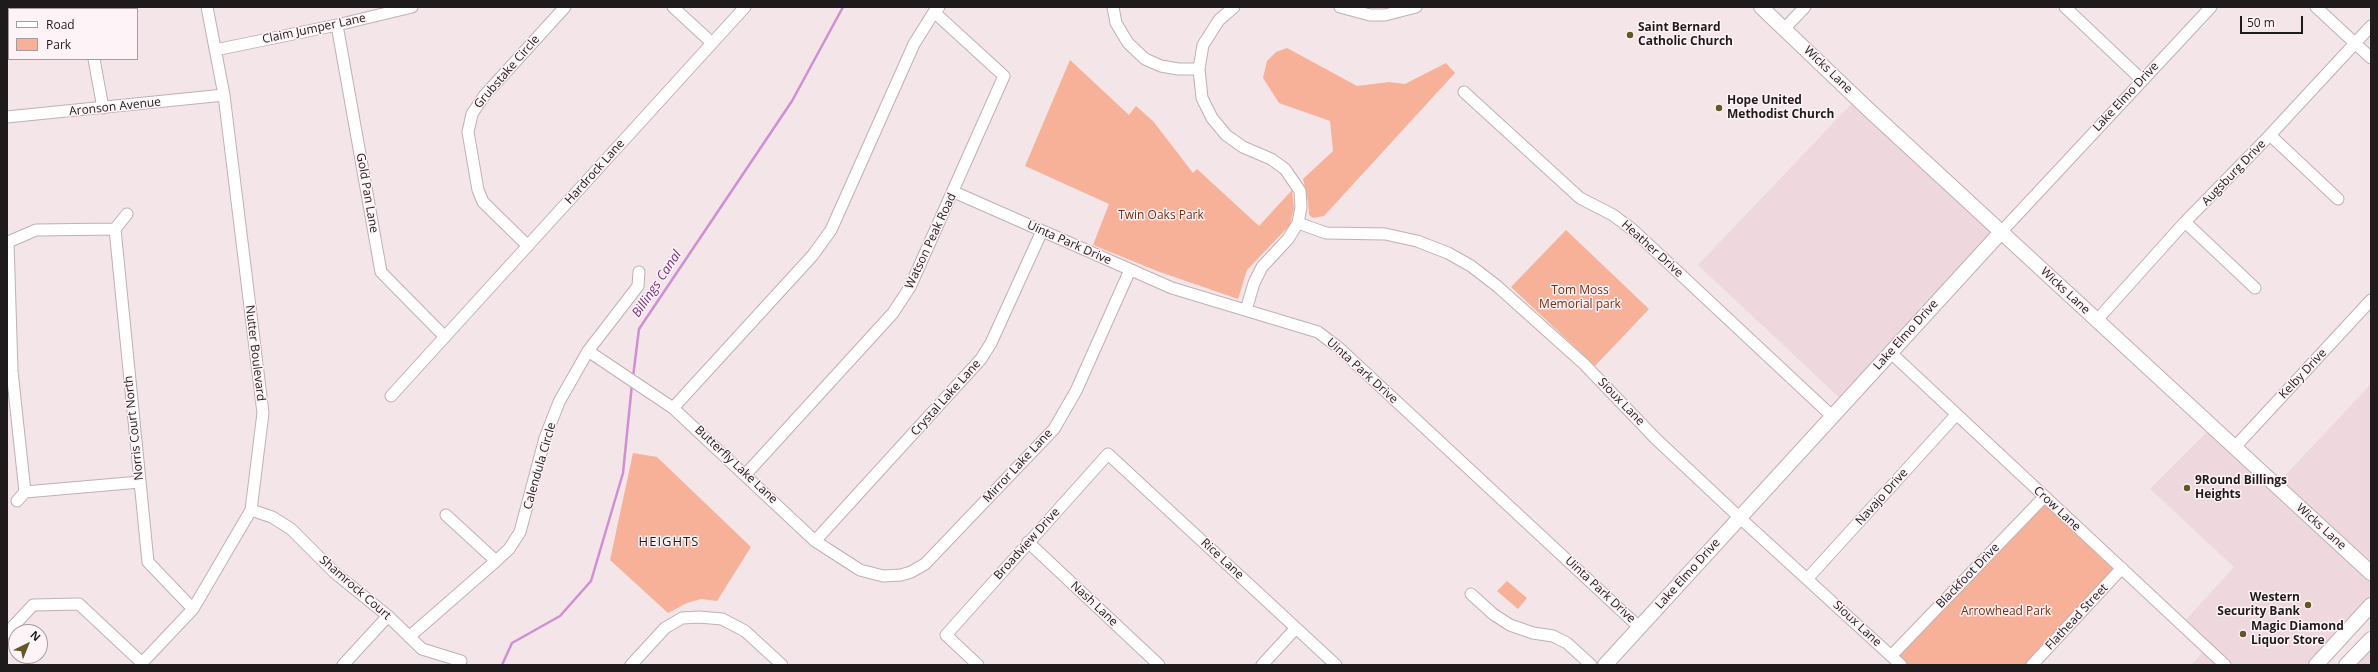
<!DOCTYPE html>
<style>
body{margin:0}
#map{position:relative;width:2378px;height:672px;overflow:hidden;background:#f3e5e8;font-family:"Open Sans",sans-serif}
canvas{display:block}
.frame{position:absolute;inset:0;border:8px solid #1f1a1b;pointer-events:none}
.legend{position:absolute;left:8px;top:8px;width:130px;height:52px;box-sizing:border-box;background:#fef3f6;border:1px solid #a59c9e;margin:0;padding:5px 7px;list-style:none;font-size:12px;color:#1f1a1b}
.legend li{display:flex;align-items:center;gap:8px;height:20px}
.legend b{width:20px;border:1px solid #a59c9e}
.north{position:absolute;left:8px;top:624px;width:40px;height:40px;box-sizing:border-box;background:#fef3f6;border:1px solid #a59c9e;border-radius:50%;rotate:43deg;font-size:11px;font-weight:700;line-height:16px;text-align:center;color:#1f1a1b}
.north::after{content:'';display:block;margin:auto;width:14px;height:18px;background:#645724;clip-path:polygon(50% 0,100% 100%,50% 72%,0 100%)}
.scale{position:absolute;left:2240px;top:16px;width:63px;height:18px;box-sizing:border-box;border:2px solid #1f1a1b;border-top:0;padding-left:5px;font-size:12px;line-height:14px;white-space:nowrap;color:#1f1a1b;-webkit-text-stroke:3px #fef3f6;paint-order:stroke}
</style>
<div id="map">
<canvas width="2378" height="672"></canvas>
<div class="frame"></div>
<ul class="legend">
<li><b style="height:5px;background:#fff"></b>Road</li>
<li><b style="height:11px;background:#f8b199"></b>Park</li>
</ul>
<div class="north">N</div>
<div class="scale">50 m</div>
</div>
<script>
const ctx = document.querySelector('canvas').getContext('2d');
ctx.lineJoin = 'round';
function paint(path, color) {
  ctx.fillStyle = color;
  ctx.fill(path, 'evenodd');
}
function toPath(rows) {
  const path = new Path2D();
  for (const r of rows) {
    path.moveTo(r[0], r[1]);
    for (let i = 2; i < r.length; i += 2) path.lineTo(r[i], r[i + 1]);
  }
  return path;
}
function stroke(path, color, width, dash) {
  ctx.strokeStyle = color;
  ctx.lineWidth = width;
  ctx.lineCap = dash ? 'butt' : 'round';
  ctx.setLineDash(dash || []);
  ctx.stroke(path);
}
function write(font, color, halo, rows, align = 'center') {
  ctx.font = font + ' "Open Sans",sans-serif';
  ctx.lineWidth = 3;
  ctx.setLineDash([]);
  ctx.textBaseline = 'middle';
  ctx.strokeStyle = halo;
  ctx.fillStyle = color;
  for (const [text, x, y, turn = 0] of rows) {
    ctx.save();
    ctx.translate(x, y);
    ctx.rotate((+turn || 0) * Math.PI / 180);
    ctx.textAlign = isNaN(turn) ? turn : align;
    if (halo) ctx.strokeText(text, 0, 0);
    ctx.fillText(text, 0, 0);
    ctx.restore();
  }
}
const built = toPath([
 [1857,98,2002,231,1845,403,1698,265],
 [2371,384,2371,605,2316,665,2191,665,2207,648,2182,624,2234,567,2150,489,2212,427,2276,485],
 [2371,639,2371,665,2347,665]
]);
const green = toPath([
 [1287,48,1357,86,1389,82,1405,84,1446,63,1455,73,1324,216,1313,218,1309,215,1308,201,1303,179,1333,151,1330,121,1279,103,1263,78,1267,61,1276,52],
 [1070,60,1129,115,1136,106,1153,121,1193,173,1197,169,1259,226,1292,190,1294,208,1290,225,1247,270,1238,299,1157,271,1093,245,1109,204,1025,166],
 [1566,230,1649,309,1595,366,1511,287],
 [633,453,657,457,751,547,717,601,701,599,687,603,668,613,610,560],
 [2044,502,2120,571,2029,665,1902,665,1894,658],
 [1507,581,1527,598,1518,609,1497,591]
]);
const stream = toPath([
 [633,377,639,329,792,101,843,7],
 [502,665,512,643,560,616,591,581,623,473,632,384]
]);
const minor = toPath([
 [84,7,85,9],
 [673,7,712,43],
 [1113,7,1116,23,1128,43,1145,59,1161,66,1178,69,1199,69],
 [1234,7,1219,20,1203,45,1199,69,1202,98,1212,118,1226,135,1243,147,1271,159,1285,169,1300,191,1301,207,1298,223,1288,239,1262,267,1254,283,1246,310],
 [1340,7,1370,15,1385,15,1416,7],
 [2065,7,2142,80],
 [2316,7,2371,58],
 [337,25,381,272,445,337],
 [1784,29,1805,7],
 [215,50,337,25,412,7],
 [94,59,103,108],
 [1464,92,1580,198,1613,215,1633,230,1833,417],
 [7,117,224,95],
 [2270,135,2338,199],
 [954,192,1172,288,1318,332,1339,348,1639,627],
 [2185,222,2255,288],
 [1298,223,1326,233,1385,234,1417,241,1448,253,1471,266,1497,286,1584,364,1655,438,1739,517,1901,665],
 [115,229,148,562,193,609],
 [115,229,127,214],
 [2002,231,2211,7],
 [8,242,12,371,25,492],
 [8,242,36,230,115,229],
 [528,246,483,202,478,190,468,132,472,114,484,96,565,7],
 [2097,320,2185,222,2270,135,2371,26],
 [588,351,673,408,815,541,860,570,883,576,901,575,911,572,925,564,1054,429,1076,391,1130,270],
 [1890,352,2225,665],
 [391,396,745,7],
 [673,408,813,255,831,230,914,44,934,12],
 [2234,448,2371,300],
 [746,474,893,313,910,287,1004,76,934,12,939,7],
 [25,492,140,482],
 [17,501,25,492],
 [251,510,272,517,291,529,335,573,388,616,422,649,461,661],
 [446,515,496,561],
 [815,541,981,359,991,343,1042,231],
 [1028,542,1159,665],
 [1808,578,1956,415],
 [1471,594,1493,614,1510,625,1533,633,1553,636,1567,643,1591,665],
 [7,633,33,605,79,604,142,663],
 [409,637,496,561,509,549,520,532,545,438,559,402,588,351,638,286,639,272],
 [1891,656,2044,497],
 [140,665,193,609,251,510,263,413,224,95,207,7],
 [343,665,388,616],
 [631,665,665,628,682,618,699,617,722,619,745,631,782,665],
 [978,665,946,635,1108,454,1336,665],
 [1262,665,1296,628],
 [2032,665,2122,568]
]);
const major = toPath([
 [1761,7,1869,110,2371,573],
 [1605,665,2002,231],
 [2316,665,2371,605],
 [2346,665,2371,639]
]);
const markers = [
 [1630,35,4,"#645724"],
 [1719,108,4,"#645724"],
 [2187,488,4,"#645724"],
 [2308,605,4,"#645724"],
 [2243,634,4,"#645724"]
];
const poiNames = [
 ["Saint Bernard",1638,28],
 ["Catholic Church",1638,42],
 ["Hope United",1727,101],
 ["Methodist Church",1727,115],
 ["9Round Billings",2195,481],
 ["Heights",2195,495],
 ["Western",2300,598,"right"],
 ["Security Bank",2300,612,"right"],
 ["Magic Diamond",2251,627],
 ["Liquor Store",2251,641]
];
const streetNames = [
 ["Claim Jumper Lane",314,29,-12],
 ["Wicks Lane",1828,70,44],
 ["Grubstake Circle",507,72,-49],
 ["Lake Elmo Drive",2126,97,-47],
 ["Aronson Avenue",115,107,-6],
 ["Hardrock Lane",595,172,-48],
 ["Augsburg Drive",2234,173,-46],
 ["Gold Pan Lane",367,193,80],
 ["Watson Peak Road",931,241,-65],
 ["Uinta Park Drive",1069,243,24],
 ["Heather Drive",1652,249,42],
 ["Wicks Lane",2065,291,43],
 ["Lake Elmo Drive",1906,335,-48],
 ["Nutter Boulevard",255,353,83],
 ["Uinta Park Drive",1362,371,42],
 ["Kelby Drive",2303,374,-47],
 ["Crystal Lake Lane",946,398,-48],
 ["Sioux Lane",1621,402,46],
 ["Norris Court North",134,428,-96],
 ["Butterfly Lake Lane",736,465,43],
 ["Calendula Circle",540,466,-74],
 ["Mirror Lake Lane",1018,466,-47],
 ["Navajo Drive",1882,497,-48],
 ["Crow Lane",2057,509,43],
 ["Wicks Lane",2321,527,42],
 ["Broadview Drive",1027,544,-48],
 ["Rice Lane",1222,559,43],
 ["Lake Elmo Drive",1688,574,-48],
 ["Blackfoot Drive",1968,576,-46],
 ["Shamrock Court",355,588,41],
 ["Uinta Park Drive",1600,590,43],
 ["Nash Lane",1094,604,43],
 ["Flathead Street",2077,617,-47],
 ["Sioux Lane",1857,624,43]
];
const parkNames = [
 ["Twin Oaks Park",1161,216],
 ["Tom Moss",1580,291],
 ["Memorial park",1580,305],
 ["Arrowhead Park",2006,612]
];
const waterNames = [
 ["Billings Canal",657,284,-56]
];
const neighbourhoodNames = [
 ["HEIGHTS",669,542]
];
paint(built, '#eed8dd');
paint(green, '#f8b199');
stroke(stream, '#ce90d2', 2.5);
stroke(minor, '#beb1b4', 13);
stroke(major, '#beb1b4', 16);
stroke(minor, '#fff', 11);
stroke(major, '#fff', 14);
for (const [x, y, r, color] of markers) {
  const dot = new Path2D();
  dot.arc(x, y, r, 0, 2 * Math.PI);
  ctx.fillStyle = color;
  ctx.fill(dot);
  stroke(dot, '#fef3f6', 1.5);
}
write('bold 12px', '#1f1a1b', '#fef3f6', poiNames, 'left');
write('12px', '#1f1a1b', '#fef3f6', streetNames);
write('12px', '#792b0d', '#fef3f6', parkNames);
write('italic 13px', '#79307f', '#fef3f6', waterNames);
ctx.letterSpacing = '1px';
write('13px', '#1f1a1b', '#fef3f6', neighbourhoodNames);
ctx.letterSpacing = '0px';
</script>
